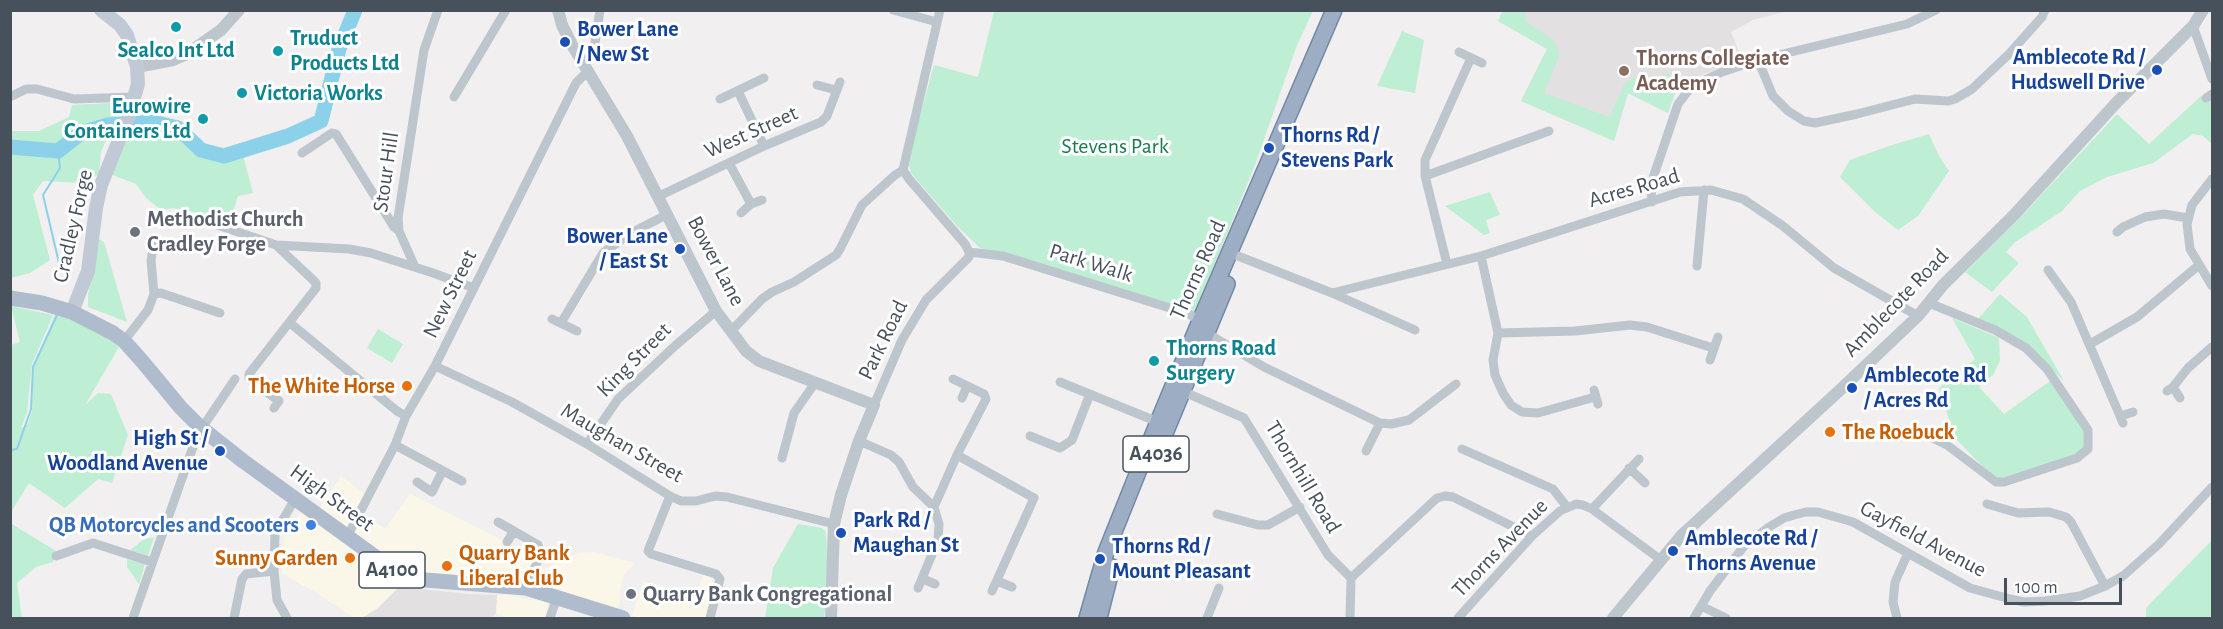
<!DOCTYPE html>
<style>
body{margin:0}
#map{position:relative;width:2223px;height:629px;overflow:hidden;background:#f1efef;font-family:"Alegreya Sans",sans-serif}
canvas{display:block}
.frame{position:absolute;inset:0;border:12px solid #47515c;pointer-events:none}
.scale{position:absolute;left:2004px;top:578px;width:118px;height:27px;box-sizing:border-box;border:3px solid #47515c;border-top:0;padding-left:8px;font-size:18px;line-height:21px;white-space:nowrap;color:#47515c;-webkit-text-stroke:4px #fff;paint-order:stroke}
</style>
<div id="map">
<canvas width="2223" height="629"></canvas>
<div class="frame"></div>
<div class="scale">100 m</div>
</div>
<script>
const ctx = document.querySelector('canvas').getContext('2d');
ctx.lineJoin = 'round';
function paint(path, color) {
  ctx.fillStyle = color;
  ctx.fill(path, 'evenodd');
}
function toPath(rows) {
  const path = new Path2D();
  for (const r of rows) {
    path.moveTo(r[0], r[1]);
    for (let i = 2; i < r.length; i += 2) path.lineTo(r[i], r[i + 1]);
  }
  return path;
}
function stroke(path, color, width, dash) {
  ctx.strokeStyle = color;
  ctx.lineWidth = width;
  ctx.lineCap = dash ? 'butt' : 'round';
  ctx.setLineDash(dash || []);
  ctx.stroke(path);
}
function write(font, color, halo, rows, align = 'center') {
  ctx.font = font + ' "Alegreya Sans",sans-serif';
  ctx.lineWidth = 6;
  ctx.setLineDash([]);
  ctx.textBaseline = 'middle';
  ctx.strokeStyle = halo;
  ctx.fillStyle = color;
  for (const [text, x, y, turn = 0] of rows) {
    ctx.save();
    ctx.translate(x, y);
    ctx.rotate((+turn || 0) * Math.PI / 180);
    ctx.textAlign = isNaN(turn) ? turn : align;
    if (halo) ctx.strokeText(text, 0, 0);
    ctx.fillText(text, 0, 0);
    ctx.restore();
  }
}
const commercial = toPath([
 [341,476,364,493,346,530,318,510],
 [410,494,536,557,524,584,422,573,406,569,351,534,363,514,385,529],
 [302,512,357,554,402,583,378,608,362,618,354,618,315,592,282,574,284,535],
 [595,552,635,563,624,574,620,590,620,603,617,611,533,585,538,571,579,553],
 [703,575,710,577,714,585,707,618,641,618,632,616,643,581,696,596],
 [497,595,510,595,549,603,544,618,509,618,496,613]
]);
const education = toPath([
 [1503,10,1788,11,1753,20,1731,32,1742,59,1682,83,1675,93,1668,113,1628,93,1614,141,1521,101,1547,49,1498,21],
 [399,587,469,594,497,595,496,613,491,618,362,618,378,608]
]);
const green = toPath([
 [994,11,1313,11,1297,45,1255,165,1195,312,1006,254,980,248,956,225,911,173,909,165,913,141,934,65,978,77],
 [1503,11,1525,11,1526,22,1553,40,1558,49,1559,56,1544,93,1609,117,1625,83,1633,78,1643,79,1650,85,1657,85,1660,78,1669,73,1675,93,1668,113,1628,93,1614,141,1521,101,1547,49,1498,21],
 [1402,31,1424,40,1415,93,1377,86],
 [2201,96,2205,101,2212,98,2212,144,2203,136,2193,134,2153,163,2107,177,2080,191,2062,211,2014,243,2006,252,2019,263,1992,292,1965,272,2017,221,2117,114,2149,144],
 [112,103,120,108,101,152,99,174,83,183,43,181,33,195,50,260,30,273,11,278,11,131,39,131,69,117,72,105],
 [153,122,178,128,201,150,224,156,240,151,244,159,253,193,238,196,229,225,207,215,173,208,161,210,146,198,136,184,110,174,133,127,136,123],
 [1929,134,1939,156,1949,171,1918,216,1898,230,1875,212,1840,177,1850,160,1892,145],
 [1490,192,1500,215,1486,220,1490,233,1484,235,1445,206],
 [99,239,104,242,127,322,88,307,88,294],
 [2000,294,2027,317,2064,381,2022,342,1978,319],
 [11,306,53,315,32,364,27,412,21,428,27,425,32,411,33,366,55,315,86,322,119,347,85,405,98,393,111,394,128,435,112,483,98,479,65,508,29,483,11,512,11,345,20,342],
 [1952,318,1999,338,2000,361,1993,375,1979,387,2004,414,2050,381,2086,433,2085,448,2076,454,2059,460,1998,479,1987,471,1955,438,1939,388,1975,359],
 [378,329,403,344,392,363,367,348],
 [10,523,56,551,53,562,36,567,17,583,22,618,11,618],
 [798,524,822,528,826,532,829,576,824,618,765,618,773,568],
 [154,537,148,556,130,550,143,540],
 [2212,540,2212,618,2146,618,2146,608],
 [127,559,145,564,139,584,127,567]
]);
const stream = toPath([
 [58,151,60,168,43,195,59,263],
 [10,450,17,449,31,409,33,367,57,315]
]);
const river = toPath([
 [10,147,58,151,81,133,108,125,153,122,178,128,201,150,224,156,288,136,321,121,339,49,355,10]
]);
const minor = toPath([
 [893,10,937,22],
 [2193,26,2212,79],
 [1459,52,1482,63],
 [1758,60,1773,96,1788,111,1804,121,1815,123,1857,114,1915,99,1948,101,1955,99,1972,89,2009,54,2042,17,2045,10],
 [585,64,593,56,600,10],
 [817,85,836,90],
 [738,91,764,146],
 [10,97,26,89,37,89,74,99,134,97],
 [454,97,506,10],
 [2206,98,2212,94],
 [720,99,764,78],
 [302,153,332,133,336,134,394,227,399,231],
 [729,163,751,204],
 [1425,176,1549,131],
 [2212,179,2192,205,2187,224,2190,249,2212,286],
 [657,197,764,146,821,122,827,116,840,82],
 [1652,202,1651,188,1654,175,1678,104,1692,86,1722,72,1758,60,1907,24,1936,10],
 [741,213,751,204,762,200],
 [203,220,276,245,349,249,371,253,433,273,474,288],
 [2117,232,2123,227,2145,217,2164,214,2188,218],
 [969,252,1003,256,1189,314,1200,321],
 [1238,256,1332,293,1415,330],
 [1481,256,1498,333,1493,360,1495,375,1503,393,1511,405,1522,412,1538,413,1595,397],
 [1447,264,1425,176,1425,160,1471,58],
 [1697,266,1704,190],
 [415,267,399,231,398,218,424,50,438,10],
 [2048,270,2071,302,2123,423],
 [1332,293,1481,256,1680,192,1711,190,1743,199,1783,226,1834,268,1918,316],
 [154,294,151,260,154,244],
 [552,319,577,331],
 [290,323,397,411,406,416],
 [561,323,603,253,629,234,668,214],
 [731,331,762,299,772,292,794,282,836,255,840,249,862,205,895,175,903,170],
 [1207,333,1264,367,1380,423,1391,424,1409,420,1456,384],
 [1498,333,1575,331,1630,325,1647,327,1713,348],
 [124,341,148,310,154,294,161,293,220,313],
 [2090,344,2137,317,2199,265],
 [1710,360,1718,337],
 [435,366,512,402,587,444,670,496,681,501,696,501,715,496,727,497,834,524],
 [1060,382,1158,422],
 [2173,387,2180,398],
 [1594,390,1598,404],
 [1182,391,1244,418,1328,555,1351,578],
 [2167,391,2173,387,2188,368,2212,347],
 [962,398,967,386],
 [874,405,902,340,926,300,969,257,969,252,965,244,909,179,903,170,940,10],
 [274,408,279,401,249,379,249,374,316,288,316,283,311,278,276,245],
 [2121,416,2133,412],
 [202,428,235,379],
 [1919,431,1947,445,1996,482,2004,482,2077,458,2088,449,2088,430,2047,369,2026,348,1995,330,1929,303],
 [1030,436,1060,448,1072,440,1090,394],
 [859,441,891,455,899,462,913,487,934,507,939,524,938,540,918,588],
 [587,444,618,399,676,345,716,311],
 [395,445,462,481],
 [1462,449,1553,489,1567,507],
 [1366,451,1380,423],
 [957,455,1034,498,992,591],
 [782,458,794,413,815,383],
 [1629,468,1645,483],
 [417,482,432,492,442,472],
 [670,496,648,551,651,554,716,574,720,579,710,618],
 [1987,504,2018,513,2049,512,2066,517,2071,522,2105,586],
 [934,507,957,455,986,399,984,394,953,379],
 [1592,509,1639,459],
 [1217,514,1258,525,1268,525,1300,507],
 [498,522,538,545,540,552,539,558,526,588],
 [347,537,395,445,406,416,435,366,576,83,589,70],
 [507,542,514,531],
 [56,556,93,543,152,562],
 [1351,578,1437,498,1445,496,1453,497,1532,536],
 [923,579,935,584],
 [997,581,1012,587],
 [1701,606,1726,618],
 [133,618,200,427],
 [234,618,242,579,246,574,274,571],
 [287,618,277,600,274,571,275,533,295,499],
 [550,618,557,597],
 [1207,618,1219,588],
 [1350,618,1351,578],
 [1458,618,1532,536,1560,511,1576,504,1583,505,1592,509,1661,560],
 [1694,618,1710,591,1744,546,1769,527,1784,518,1794,515,1806,512,1818,512,1853,522,1970,588,2010,599,2024,602,2045,601,2080,596,2105,586,2123,576,2159,544,2212,487],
 [1897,618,1893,602,1895,582,1908,553]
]);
const tertiary = toPath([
 [558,10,562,25,572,45,627,136,716,311,746,351,759,361,874,405,859,441,841,495,834,524,831,618],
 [137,67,173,60,187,54,221,30,239,10],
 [1613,618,1681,536,1840,390,1918,316,1943,285,2014,215,2117,102,2193,26,2203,10]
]);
const secondary = toPath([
 [72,312,88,271,96,208,101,185,129,115,138,84,137,67,127,35,120,25,101,10]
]);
const primary = toPath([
 [10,298,42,303,72,312,113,333,124,341,142,361,181,408,200,427,243,461,402,576,413,579,526,588,623,618]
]);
const trunk = toPath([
 [1156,455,1227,284],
 [1087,618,1106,552,1158,422,1200,321,1334,10],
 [1099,618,1112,567]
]);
const markers = [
 [176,27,6,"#0f9aa8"],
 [565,42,6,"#1a4fb4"],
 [278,51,6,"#0f9aa8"],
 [2157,70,6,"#1a4fb4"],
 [1624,71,6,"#8d6e63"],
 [242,93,6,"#0f9aa8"],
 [203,119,6,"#0f9aa8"],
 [1269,148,6,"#1a4fb4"],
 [135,232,6,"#6b7280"],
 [680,249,6,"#1a4fb4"],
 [1154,361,6,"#0f9aa8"],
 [407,386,6,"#e8710a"],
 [1852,388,6,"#1a4fb4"],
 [1830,432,6,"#e8710a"],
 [220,451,6,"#1a4fb4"],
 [311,525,6,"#3f7fe0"],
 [841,533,6,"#1a4fb4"],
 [1673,551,6,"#1a4fb4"],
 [350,558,6,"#e8710a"],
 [1100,559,6,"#1a4fb4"],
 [447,566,6,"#e8710a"],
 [631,594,6,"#6b7280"]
];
const shields = [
 [1156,454,66],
 [392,570,66]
];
const shieldNames = [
 ["A4036",1156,454],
 ["A4100",392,570]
];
const transitNames = [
 ["Bower Lane",577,29],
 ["/ New St",577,54],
 ["Amblecote Rd /",2145,57,"right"],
 ["Hudswell Drive",2145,82,"right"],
 ["Thorns Rd /",1281,135],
 ["Stevens Park",1281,160],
 ["Bower Lane",668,236,"right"],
 ["/ East St",668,261,"right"],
 ["Amblecote Rd",1864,375],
 ["/ Acres Rd",1864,400],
 ["High St /",208,438,"right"],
 ["Woodland Avenue",208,463,"right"],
 ["Park Rd /",853,520],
 ["Maughan St",853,545],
 ["Amblecote Rd /",1685,538],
 ["Thorns Avenue",1685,563],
 ["Thorns Rd /",1112,546],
 ["Mount Pleasant",1112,571]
];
const cultureNames = [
 ["Truduct",290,38],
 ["Products Ltd",290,63],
 ["Sealco Int Ltd",176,50,"center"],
 ["Victoria Works",254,93],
 ["Eurowire",191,106,"right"],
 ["Containers Ltd",191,131,"right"],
 ["Thorns Road",1166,348],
 ["Surgery",1166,373]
];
const educationNames = [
 ["Thorns Collegiate",1636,58],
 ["Academy",1636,83]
];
const streetNames = [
 ["West Street",751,132,-24],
 ["Stour Hill",386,172,-82],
 ["Acres Road",1634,188,-16],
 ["Cradley Forge",73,226,-77],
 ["Bower Lane",716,261,62],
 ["Park Walk",1091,263,17],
 ["Thorns Road",1198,270,-66],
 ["New Street",450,294,-64],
 ["Amblecote Road",1896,303,-46],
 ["Park Road",883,340,-64],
 ["King Street",634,360,-45],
 ["Maughan Street",622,443,30],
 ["Thornhill Road",1303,477,59],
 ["High Street",332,498,36],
 ["Gayfield Avenue",1923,539,28],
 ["Thorns Avenue",1500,548,-46]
];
const parkNames = [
 ["Stevens Park",1115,146]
];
const worshipNames = [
 ["Methodist Church",147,219],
 ["Cradley Forge",147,244],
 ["Quarry Bank Congregational",643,594]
];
const foodNames = [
 ["The White Horse",395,386],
 ["The Roebuck",1842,432,"left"],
 ["Quarry Bank",459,553,"left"],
 ["Liberal Club",459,578,"left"],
 ["Sunny Garden",338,558]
];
const shopNames = [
 ["QB Motorcycles and Scooters",299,525]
];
paint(commercial, '#fbf7e8');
paint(education, '#e2e0e1');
paint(green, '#beeed3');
stroke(stream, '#8cd1ea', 2);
stroke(river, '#8cd1ea', 15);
stroke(trunk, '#7389a8', 18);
stroke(minor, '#bdc5cd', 9);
stroke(tertiary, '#bdc5cd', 12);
stroke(secondary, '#c0c9d5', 14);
stroke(primary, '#afbccd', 15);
stroke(trunk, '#9cadc4', 15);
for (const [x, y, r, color] of markers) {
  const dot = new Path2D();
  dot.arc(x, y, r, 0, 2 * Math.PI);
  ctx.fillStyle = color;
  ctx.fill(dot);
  stroke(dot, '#fff', 2);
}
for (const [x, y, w] of shields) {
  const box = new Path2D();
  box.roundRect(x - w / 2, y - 18, w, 36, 4.5);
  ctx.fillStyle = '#fff';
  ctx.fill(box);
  stroke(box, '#47515c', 1.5);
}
write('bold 21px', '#47515c', null, shieldNames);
write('bold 22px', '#164399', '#fff', transitNames, 'left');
write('bold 22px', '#0d838f', '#fff', cultureNames, 'left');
write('bold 22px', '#785e54', '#fff', educationNames, 'left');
write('22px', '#47515c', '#fff', streetNames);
write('22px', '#197c50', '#fff', parkNames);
write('bold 22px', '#5b616d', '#fff', worshipNames, 'left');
write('bold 22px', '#c56008', '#fff', foodNames, 'right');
write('bold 22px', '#366cbe', '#fff', shopNames, 'right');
</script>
